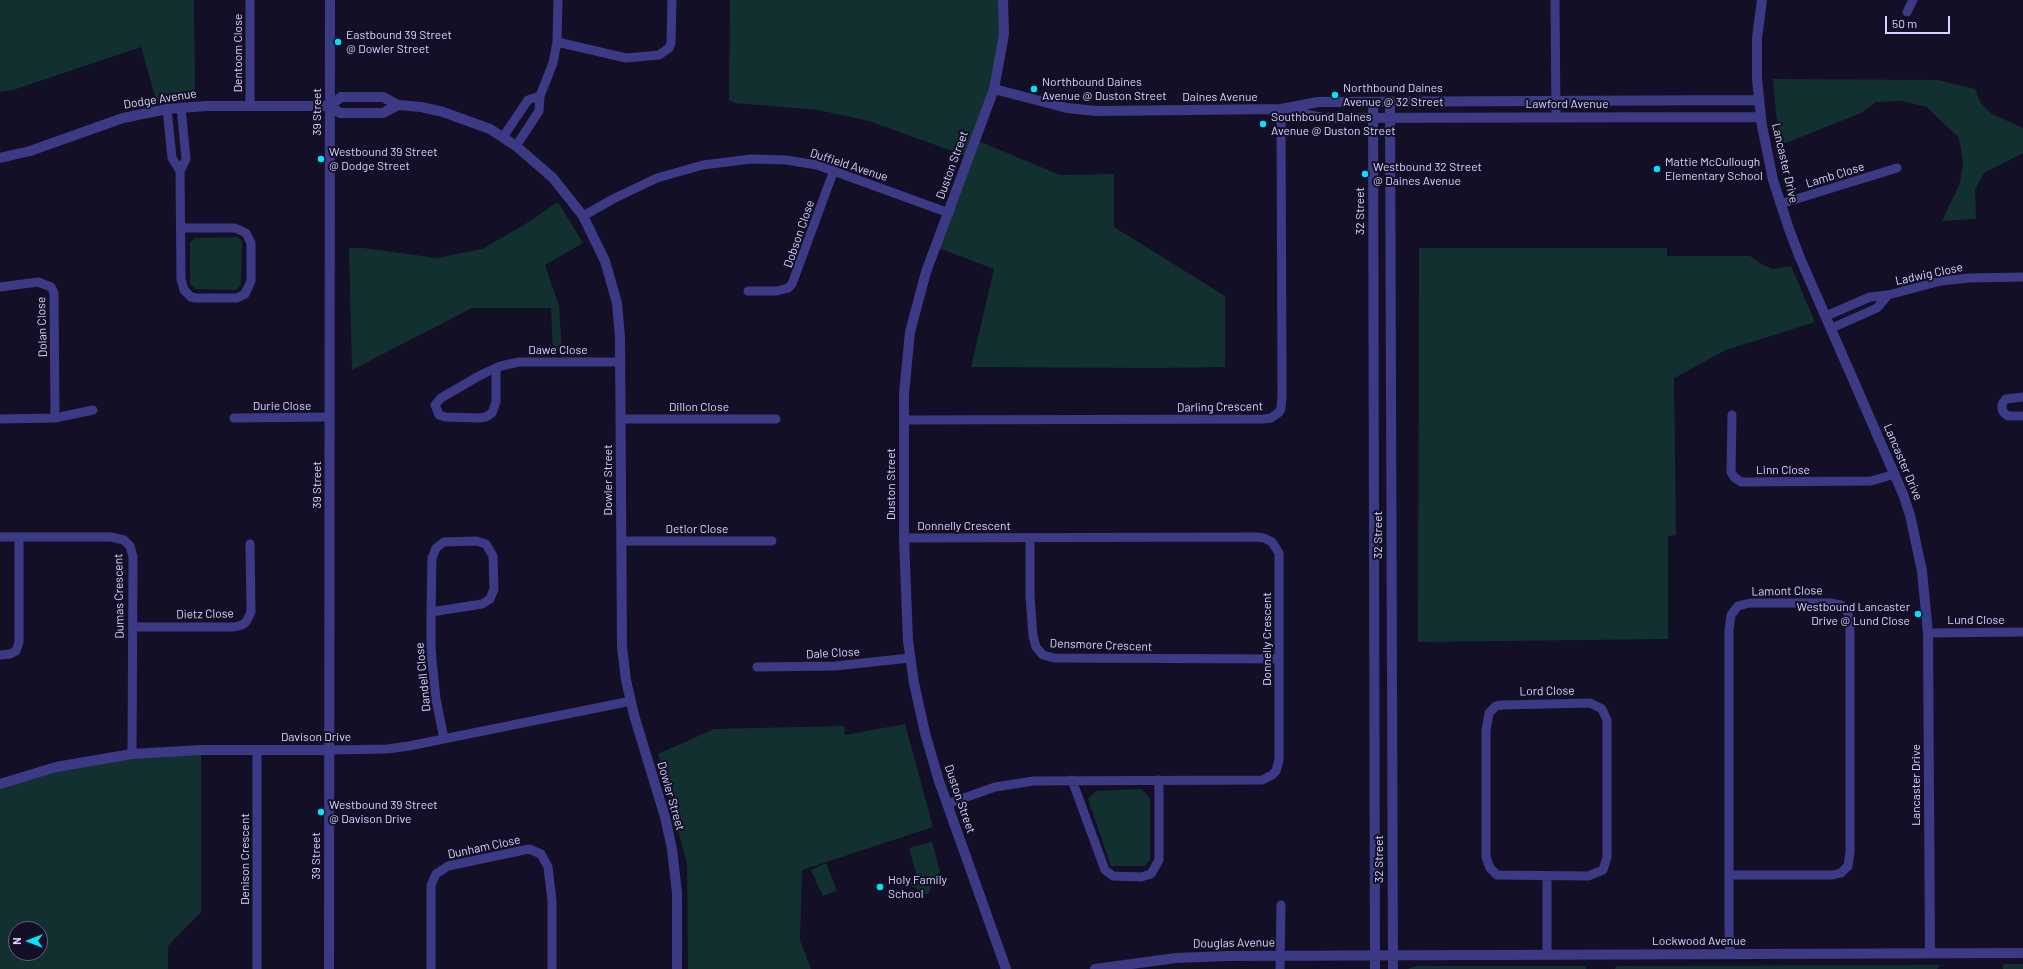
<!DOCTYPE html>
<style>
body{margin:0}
#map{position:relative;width:2023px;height:969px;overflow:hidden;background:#130f26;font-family:Barlow,sans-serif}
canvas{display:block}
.north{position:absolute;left:8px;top:921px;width:40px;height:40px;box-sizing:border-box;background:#130f26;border:1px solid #625e7d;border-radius:50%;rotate:270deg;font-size:11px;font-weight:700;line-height:16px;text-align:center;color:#d9d4ff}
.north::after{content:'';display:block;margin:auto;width:14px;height:18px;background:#00e5ff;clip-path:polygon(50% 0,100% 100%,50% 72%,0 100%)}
.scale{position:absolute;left:1885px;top:16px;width:65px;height:18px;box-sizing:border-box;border:2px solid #d9d4ff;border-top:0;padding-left:5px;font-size:12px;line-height:14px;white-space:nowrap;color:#d9d4ff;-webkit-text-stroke:3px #130f26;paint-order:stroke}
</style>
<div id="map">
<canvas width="2023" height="969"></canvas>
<div class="north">N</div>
<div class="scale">50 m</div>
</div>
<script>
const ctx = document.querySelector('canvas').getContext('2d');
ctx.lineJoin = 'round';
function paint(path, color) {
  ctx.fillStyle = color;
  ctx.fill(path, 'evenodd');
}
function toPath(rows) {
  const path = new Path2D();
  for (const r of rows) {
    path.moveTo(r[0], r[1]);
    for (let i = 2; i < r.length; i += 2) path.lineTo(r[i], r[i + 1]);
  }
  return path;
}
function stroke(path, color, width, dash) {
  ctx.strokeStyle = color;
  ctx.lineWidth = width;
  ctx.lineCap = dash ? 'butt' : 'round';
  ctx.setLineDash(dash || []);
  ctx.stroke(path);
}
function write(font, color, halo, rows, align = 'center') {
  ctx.font = font + ' Barlow,sans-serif';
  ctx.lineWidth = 4;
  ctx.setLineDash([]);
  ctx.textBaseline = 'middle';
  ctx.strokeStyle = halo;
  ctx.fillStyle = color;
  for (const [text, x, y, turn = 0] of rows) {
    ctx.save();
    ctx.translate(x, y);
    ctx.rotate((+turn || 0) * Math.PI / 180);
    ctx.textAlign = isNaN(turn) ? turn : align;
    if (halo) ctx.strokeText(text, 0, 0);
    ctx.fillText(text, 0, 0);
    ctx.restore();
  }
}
const green = toPath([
 [0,0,194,0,195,95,156,100,141,47,16,89,0,92],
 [730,0,1003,0,1004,34,976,140,1060,175,1114,174,1114,227,1225,296,1225,367,1155,368,971,367,994,269,936,247,969,157,869,121,818,110,734,103,729,100],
 [1773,79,1938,80,1975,89,1980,102,1992,114,2023,128,2023,153,1984,173,1975,190,1976,219,1942,221,1960,183,1963,161,1959,138,1927,107,1902,101,1876,102,1861,113,1781,145,1776,113],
 [558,202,583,243,545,265,559,306,562,351,553,351,551,308,472,308,352,370,349,248,363,248,437,258,482,249,524,225],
 [238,237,242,242,241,285,236,290,196,289,190,284,190,243,195,238],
 [1419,248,1667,248,1667,256,1750,256,1761,264,1773,269,1791,266,1815,322,1726,350,1674,378,1676,535,1668,536,1668,639,1418,642],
 [905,724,933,827,802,870,800,940,811,969,688,969,687,864,658,754,714,729,844,726,845,735],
 [201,750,201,912,168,946,168,969,0,969,0,784,56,767],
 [16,929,40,929,40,953,16,953],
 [1141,789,1150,798,1150,860,1145,866,1111,866,1088,799,1096,791],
 [932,842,940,872,927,895,910,885,916,873,909,848],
 [826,863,837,891,823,896,811,870],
 [2003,964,2023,964,2023,969,2003,969],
 [1940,965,1937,969,1615,969,1617,966],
 [1416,966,1586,966,1586,969,1408,969]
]);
const minor = toPath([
 [1555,0,1556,117],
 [1907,12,1913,0],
 [557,42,626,58,659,55,669,48,671,43,672,0],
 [250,106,250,0],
 [167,109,172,158,180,171,181,279,184,290,191,297,196,298,237,298,245,294,251,281,251,243,246,233,235,228,181,228],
 [503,137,528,100,540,96],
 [516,146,539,111,540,96,553,63,557,42,558,0],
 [180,171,186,159,181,107],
 [1780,204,1897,168],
 [583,216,615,198,657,178,703,165,751,159,786,160,817,165,949,213],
 [0,287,38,282,51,287,54,293,55,418],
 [748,291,777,291,788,288,792,284,834,170],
 [1826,316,1870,297,1888,295,1941,281,1969,278,2023,277],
 [1832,328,1877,308,1888,295],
 [496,368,496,402,492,413,486,417,479,418,445,417,439,415,435,405,441,398,479,376,487,372,496,368,501,366,519,362,621,362],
 [2023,397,2006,399,2002,404,2002,408,2003,412,2008,416,2023,416],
 [1732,415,1731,472,1734,477,1741,482,1871,481,1895,474],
 [234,418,330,417],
 [0,419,55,418,93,410],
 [621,419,776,419],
 [904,420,1263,419,1271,418,1278,413,1281,409,1282,395,1281,109],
 [0,537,111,537,124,540,130,546,133,557,132,754],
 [904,538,1257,537,1264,538,1272,542,1279,553,1279,760,1276,771,1272,775,1262,780,1034,781,995,787,947,804],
 [1030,538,1030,596,1033,636,1036,647,1043,655,1054,658,1279,659],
 [621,541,772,541],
 [431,612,482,604,490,599,494,589,493,556,486,544,476,541,444,542,436,548,432,558,431,612,431,644,432,661,436,699,444,739],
 [133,627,234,627,242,625,246,622,251,612,250,544],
 [1928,633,2023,632],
 [0,655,10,654,16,651,19,642,19,537],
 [757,667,835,666,910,658],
 [1590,703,1602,709,1607,720,1607,857,1603,870,1588,876,1497,875,1490,868,1486,857,1486,731,1489,713,1496,706,1502,705,1590,703],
 [330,750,387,749,409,746,631,701],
 [1072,780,1105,870,1113,876,1141,877,1151,874,1159,860,1159,780],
 [1729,875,1833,875,1841,873,1848,866,1850,852,1850,629,1848,613,1841,605,1830,603,1750,603,1738,606,1731,615,1729,630,1729,929,1730,954],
 [1547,876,1547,955],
 [257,969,257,750],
 [431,969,431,885,436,874,448,866,529,849,541,854,548,867,552,901,552,969],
 [1280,969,1281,905]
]);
const tertiary = toPath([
 [1003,0,1004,34,994,89,926,272,910,332,904,394,904,538,908,641,914,683,925,733,939,781,1006,969],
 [1762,0,1757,38,1757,79,1762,126,1773,180,1789,229,1800,258,1903,494,1910,515,1922,571,1928,633,1930,953],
 [994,89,1067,108,1096,111,1281,109,1318,102,1759,100],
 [1373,102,1375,969],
 [1390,102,1393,969],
 [330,106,341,97,383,97,398,105,421,107,443,112,490,129,516,146,553,178,583,216,605,261,617,303,620,337,622,647,626,680,634,715,665,817,672,849,677,893,677,969],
 [330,106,340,113,383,113,398,105],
 [1284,110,1322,118,1761,117],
 [0,158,30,151,123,118,167,109,206,106,330,106],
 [0,784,56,767,132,754,201,750,330,750],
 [329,969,330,0],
 [1095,969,1176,958,1226,956,2023,953]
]);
const markers = [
 [338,42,4,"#00e5ff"],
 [1034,89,4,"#00e5ff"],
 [1335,95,4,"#00e5ff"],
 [1263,124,4,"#00e5ff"],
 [321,159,4,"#00e5ff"],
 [1657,169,4,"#00e5ff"],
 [1365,174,4,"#00e5ff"],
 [1918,614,4,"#00e5ff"],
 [321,812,4,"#00e5ff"],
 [880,887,4,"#00e5ff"]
];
const poiNames = [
 ["Eastbound 39 Street",346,35],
 ["@ Dowler Street",346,49],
 ["Northbound Daines",1042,82],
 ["Avenue @ Duston Street",1042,96],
 ["Northbound Daines",1343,88],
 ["Avenue @ 32 Street",1343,102],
 ["Southbound Daines",1271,117],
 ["Avenue @ Duston Street",1271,131],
 ["Westbound 39 Street",329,152],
 ["@ Dodge Street",329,166],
 ["Mattie McCullough",1665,162],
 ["Elementary School",1665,176],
 ["Westbound 32 Street",1373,167],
 ["@ Daines Avenue",1373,181],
 ["Westbound Lancaster",1910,607,"right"],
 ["Drive @ Lund Close",1910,621,"right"],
 ["Westbound 39 Street",329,805],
 ["@ Davison Drive",329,819],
 ["Holy Family",888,880],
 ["School",888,894]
];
const streetNames = [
 ["Dentoom Close",238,53,-90],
 ["Daines Avenue",1220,97],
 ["Dodge Avenue",160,99,-9],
 ["Lawford Avenue",1567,104],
 ["39 Street",317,112,-90],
 ["Lancaster Drive",1785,163,77],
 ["Duffield Avenue",849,165,18],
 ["Duston Street",952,165,-70],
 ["Lamb Close",1835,175,-17],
 ["32 Street",1360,211,-90],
 ["Dobson Close",799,234,-71],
 ["Ladwig Close",1929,274,-12],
 ["Dolan Close",42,327,-92],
 ["Dawe Close",558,350],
 ["Durie Close",282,406],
 ["Dillon Close",699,407],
 ["Darling Crescent",1220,407,-1],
 ["Lancaster Drive",1903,462,67],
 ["Linn Close",1783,470],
 ["Dowler Street",608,480,-90],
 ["Duston Street",891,484,-90],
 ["39 Street",317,485,-90],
 ["Donnelly Crescent",964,526],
 ["Detlor Close",697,529],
 ["32 Street",1378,535,-90],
 ["Lamont Close",1787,591,-1],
 ["Dumas Crescent",119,596,-91],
 ["Dietz Close",205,614,-1],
 ["Lund Close",1976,620],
 ["Donnelly Crescent",1267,639,-90],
 ["Densmore Crescent",1101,645,2],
 ["Dale Close",833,653,-3],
 ["Dandell Close",423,677,-96],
 ["Lord Close",1547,691,-1],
 ["Davison Drive",316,737],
 ["Lancaster Drive",1916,785,-90],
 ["Dowler Street",671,796,74],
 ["Duston Street",960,799,71],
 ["Dunham Close",484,847,-12],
 ["39 Street",316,856,-90],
 ["Denison Crescent",245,859,-90],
 ["32 Street",1379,859,-90],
 ["Lockwood Avenue",1699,941],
 ["Douglas Avenue",1234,943,-1]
];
paint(green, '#12302f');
stroke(minor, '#3d3a85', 9);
stroke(tertiary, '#3d3a85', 10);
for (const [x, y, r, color] of markers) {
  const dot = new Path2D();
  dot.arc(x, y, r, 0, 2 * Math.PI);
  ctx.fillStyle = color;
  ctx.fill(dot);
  stroke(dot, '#130f26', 1.5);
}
write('12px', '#d9d4ff', '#130f26', poiNames, 'left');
write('12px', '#d9d4ff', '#130f26', streetNames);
</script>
